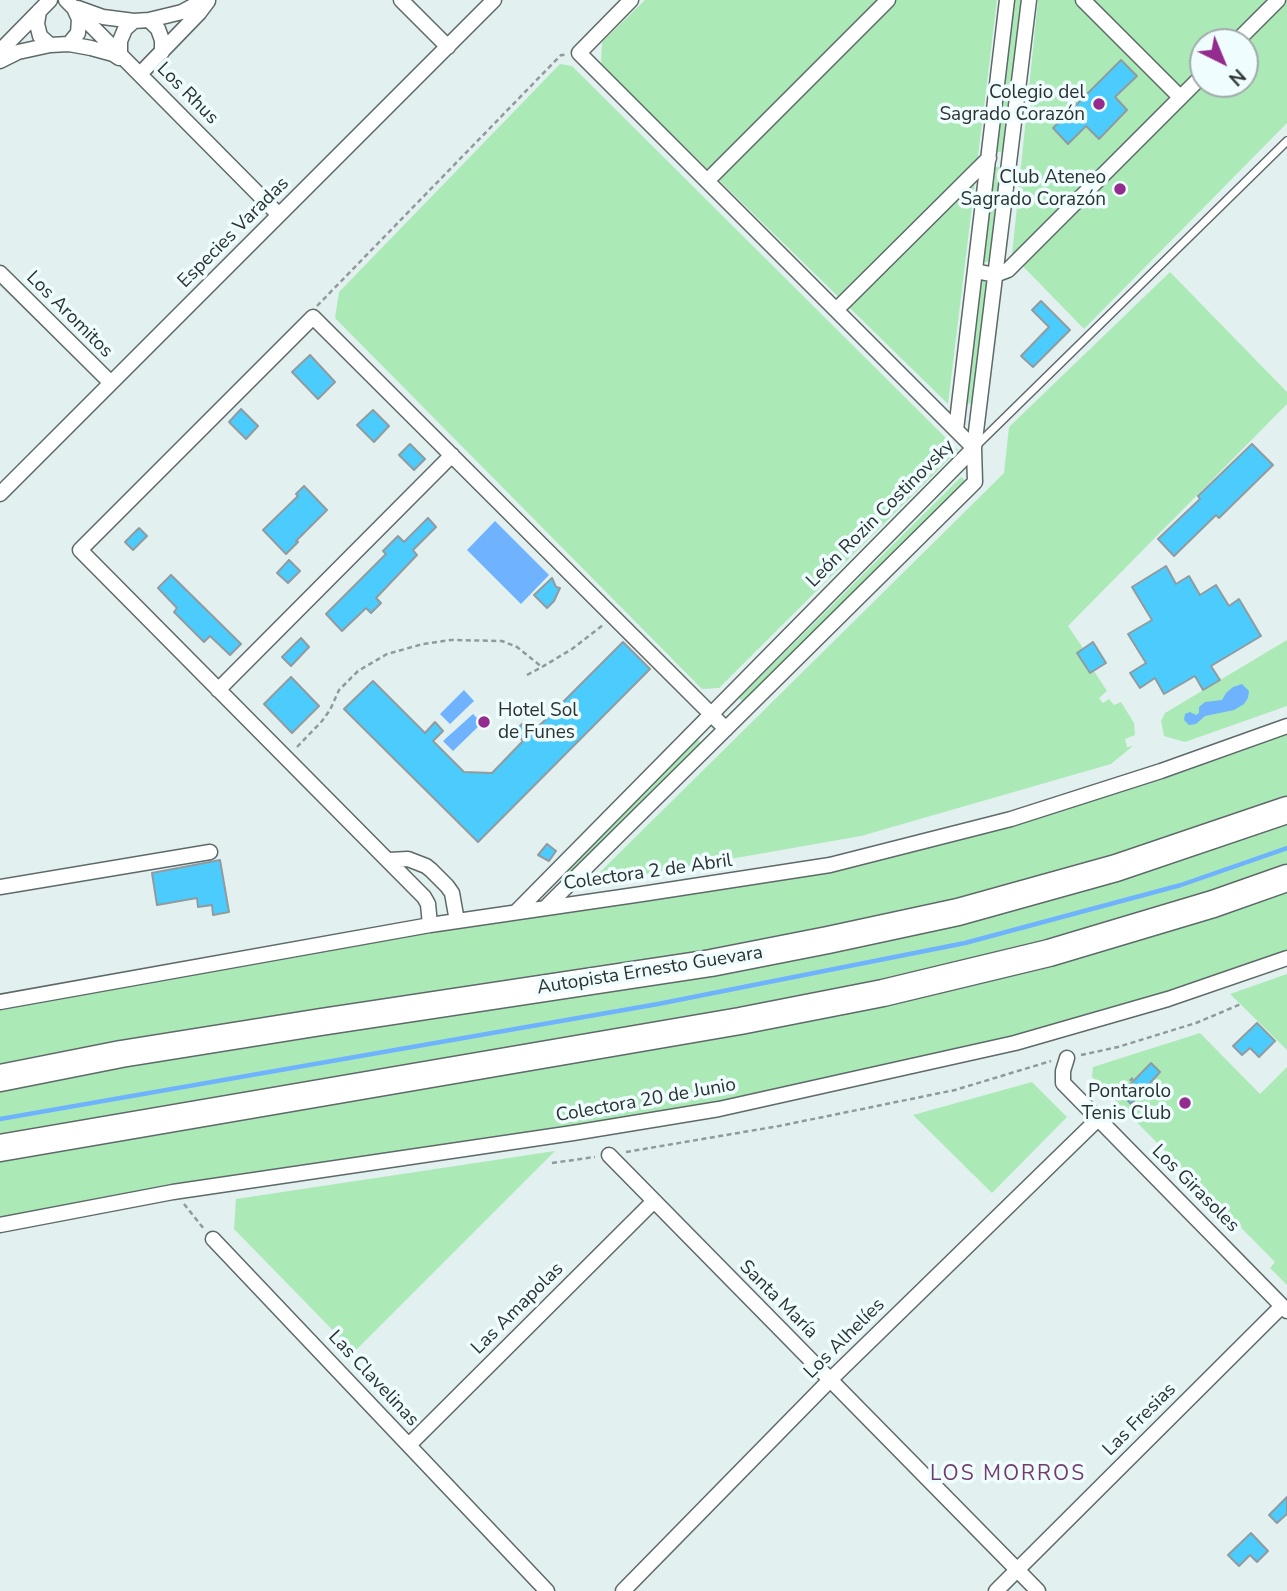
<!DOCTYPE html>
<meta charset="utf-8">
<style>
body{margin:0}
#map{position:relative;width:1287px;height:1591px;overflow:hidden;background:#e3f0f0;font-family:"Nunito Sans",sans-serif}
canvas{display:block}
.north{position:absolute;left:1189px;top:28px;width:70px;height:70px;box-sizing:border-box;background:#f0fdfe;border:2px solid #a2abac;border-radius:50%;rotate:137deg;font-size:19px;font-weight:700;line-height:28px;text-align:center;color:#2c3131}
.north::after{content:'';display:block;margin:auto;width:24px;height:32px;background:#942b8e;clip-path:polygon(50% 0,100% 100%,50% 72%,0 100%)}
</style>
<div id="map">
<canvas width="1287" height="1591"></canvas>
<div class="north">N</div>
</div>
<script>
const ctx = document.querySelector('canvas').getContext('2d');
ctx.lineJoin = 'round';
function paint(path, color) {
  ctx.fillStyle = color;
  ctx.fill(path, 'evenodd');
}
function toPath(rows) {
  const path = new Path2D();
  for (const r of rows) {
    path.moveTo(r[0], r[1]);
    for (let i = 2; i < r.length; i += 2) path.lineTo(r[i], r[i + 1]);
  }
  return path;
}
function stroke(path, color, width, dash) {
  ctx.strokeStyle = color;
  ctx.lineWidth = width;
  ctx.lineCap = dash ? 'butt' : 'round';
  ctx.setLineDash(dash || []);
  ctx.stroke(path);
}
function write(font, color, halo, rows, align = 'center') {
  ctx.font = font + ' "Nunito Sans",sans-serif';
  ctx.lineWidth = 7;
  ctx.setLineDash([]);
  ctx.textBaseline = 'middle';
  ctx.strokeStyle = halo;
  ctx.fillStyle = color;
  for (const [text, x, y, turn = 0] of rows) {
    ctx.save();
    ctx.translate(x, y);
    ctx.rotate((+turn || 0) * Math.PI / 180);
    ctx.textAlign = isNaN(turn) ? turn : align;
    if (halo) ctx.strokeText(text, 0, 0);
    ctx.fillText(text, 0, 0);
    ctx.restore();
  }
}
const green = toPath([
 [645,0,997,0,948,404,601,65,602,42],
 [1013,0,1022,0,1004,149,1001,152,997,152,994,149],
 [1038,0,1287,0,1287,123,1084,329,1012,255],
 [1203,42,1245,42,1245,84,1203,84],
 [560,64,572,66,958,450,719,688,702,689,335,318,339,292],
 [995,167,999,167,1002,171,990,261,986,262,982,261,992,172],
 [1170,272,1287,392,1287,404,1068,626,1083,648,1077,653,1089,673,1094,671,1107,691,1099,698,1103,703,1109,699,1114,705,1121,702,1134,723,1135,735,1125,739,1127,747,1133,746,1111,764,861,836,588,884,1004,473,1009,427],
 [984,280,987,285,973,404,964,403,979,282],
 [961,477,966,481,743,702,739,698],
 [1287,640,1287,706,1185,742,1164,736,1161,721,1165,713],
 [1287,726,1287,958,1168,999,719,1109,0,1225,0,1002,830,865,1011,819],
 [697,739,701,743,564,882,560,878],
 [1287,974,1287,1050,1230,994],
 [1200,1033,1260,1094,1287,1067,1287,1285,1270,1268,1275,1262,1092,1077,1093,1067],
 [1032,1082,1067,1117,992,1193,913,1115],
 [555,1151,354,1352,234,1229,236,1199]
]);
const water = toPath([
 [495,521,549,575,521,604,467,550],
 [1242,684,1249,691,1248,698,1244,704,1234,710,1205,716,1196,724,1189,725,1184,720,1185,714,1190,712,1196,715,1199,713,1199,707,1205,702,1222,700,1226,693,1233,687],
 [464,690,474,701,450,724,440,714],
 [473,714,482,723,453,751,443,741]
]);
const stream = toPath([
 [0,1119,658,1004,965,943,1181,885,1287,848]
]);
const building = toPath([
 [1121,60,1137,76,1115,97,1127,110,1099,139,1086,126,1068,144,1053,128,1121,60],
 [1041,301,1070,330,1033,367,1021,356,1049,327,1032,310,1041,301],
 [310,355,335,382,318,399,292,372,310,355],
 [241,409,258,426,246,439,229,422,241,409],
 [373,410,389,426,374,442,357,425,373,410],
 [410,444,425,459,414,470,399,455,410,444],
 [1252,444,1273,465,1219,518,1216,515,1174,556,1158,539,1200,499,1198,496,1252,444],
 [304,486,327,510,296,541,298,542,286,554,263,530,298,496,296,494,304,486],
 [428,518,436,527,413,550,417,555,376,598,381,603,371,613,366,608,342,631,326,614,386,554,383,551,398,536,404,542,428,518],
 [139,528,147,536,133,550,125,542,139,528],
 [289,560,300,571,288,583,277,573,289,560],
 [1166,566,1176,584,1189,576,1200,595,1216,585,1229,606,1239,599,1261,636,1211,666,1220,680,1203,690,1195,676,1164,694,1155,678,1140,688,1130,673,1146,663,1128,634,1152,620,1132,587,1166,566],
 [171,575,241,644,230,655,210,636,204,642,174,612,177,608,158,588,171,575],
 [552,578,556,587,560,588,554,601,547,608,534,595,552,578],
 [301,638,309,647,291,666,282,657,301,638],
 [623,642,650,669,478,842,344,709,373,681,425,733,435,722,443,731,433,741,464,772,492,773,523,741,514,732,523,723,533,732,623,642],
 [1093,642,1106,663,1090,673,1077,653,1093,642],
 [291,677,319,706,292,733,264,704,291,677],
 [547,844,556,851,549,861,538,855,547,844],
 [220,860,229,912,213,915,212,905,198,907,197,898,157,905,152,873,220,860],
 [1257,1023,1275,1041,1259,1057,1250,1048,1242,1055,1233,1046,1257,1023],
 [1151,1063,1160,1072,1131,1104,1121,1094,1151,1063],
 [1287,1497,1287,1514,1277,1523,1269,1515,1287,1497],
 [1251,1533,1268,1551,1257,1562,1250,1555,1239,1566,1228,1555,1251,1533]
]);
const path = toPath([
 [317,306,561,55,565,55],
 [527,675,542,667,572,649,603,625],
 [297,747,322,721,330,710,339,690,358,671,387,654,423,644,451,640,502,641,517,647,542,667],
 [1081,1055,1118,1047,1196,1023,1241,1004],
 [1124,1087,1133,1078],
 [626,1152,779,1126,955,1090,1051,1061],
 [552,1163,595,1157],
 [184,1204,204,1229]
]);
const lane = toPath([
 [977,445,1287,141]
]);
const street = toPath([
 [66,0,279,215],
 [401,0,448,47],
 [631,0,579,53,974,448],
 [1083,0,1180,97],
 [78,8,103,17,134,21,149,20,182,12,204,0],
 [39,11,37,24,40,36,50,45],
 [149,20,158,29,162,40,162,52],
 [1236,42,1278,0],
 [69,44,78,33,79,19,74,8],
 [0,51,50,0],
 [120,55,120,41,125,29,134,21],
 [0,61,18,52,50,45,69,44,91,48,113,54,119,58],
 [140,74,199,13,208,1],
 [707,181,888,0],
 [975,271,995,275,1008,270,1203,75],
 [0,273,111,383],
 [836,310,989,158],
 [956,430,1007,0],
 [0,494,494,0],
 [218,690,452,455],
 [389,860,408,859,426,866,431,870,447,886,452,893,457,921],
 [0,887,210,852],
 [546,907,975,482,974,448,1029,0],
 [516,912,974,448],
 [430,925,428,904,424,897,80,550,313,317,726,729],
 [0,1002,430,925,642,894,830,865,1011,819,1161,771,1287,726],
 [1067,1058,1063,1071,1063,1083,1287,1311],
 [609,1155,1038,1591],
 [0,1225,173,1192,573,1133,719,1109,1015,1043,1168,999,1287,958],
 [213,1239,547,1591],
 [409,1445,654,1201],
 [623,1591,830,1380,1098,1119],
 [996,1591,1282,1306]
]);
const highway = toPath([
 [0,1078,121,1054,321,1022,711,963,828,940,958,912,1116,868,1287,810],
 [0,1148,740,1021,883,993,1049,953,1213,904,1287,878]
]);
const markers = [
 [1099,104,7,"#942b8e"],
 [1120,189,7,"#942b8e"],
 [484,722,7,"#942b8e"],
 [1185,1103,7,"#942b8e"]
];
const poiNames = [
 ["Colegio del",1085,93],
 ["Sagrado Corazón",1085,115],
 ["Club Ateneo",1106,178],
 ["Sagrado Corazón",1106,200],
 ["Hotel Sol",498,711,"left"],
 ["de Funes",498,733,"left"],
 ["Pontarolo",1171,1092],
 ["Tenis Club",1171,1114]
];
const streetNames = [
 ["Los Rhus",187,94,45],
 ["Especies Varadas",234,233,-45],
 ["Los Aromitos",69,315,45],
 ["León Rozin Costinovsky",881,514,-45],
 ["Colectora 2 de Abril",648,873,-8],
 ["Autopista Ernesto Guevara",650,971,-9],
 ["Colectora 20 de Junio",646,1101,-10],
 ["Los Girasoles",1195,1189,45],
 ["Santa María",778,1300,45],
 ["Las Amapolas",518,1309,-45],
 ["Los Alhelíes",845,1339,-45],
 ["Las Clavelinas",373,1379,47],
 ["Las Fresias",1140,1420,-45]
];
const neighbourhoodNames = [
 ["LOS MORROS",1008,1475]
];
paint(green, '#abeab6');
paint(water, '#6fb2fe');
stroke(stream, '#6fb2fe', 4.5);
paint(building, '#4bccfc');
stroke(building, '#919b9f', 2);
stroke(lane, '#5e6969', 10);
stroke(street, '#5e6969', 17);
stroke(highway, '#5e6969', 29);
stroke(path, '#919a9a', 2.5, [5, 3.5]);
stroke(lane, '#fff', 7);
stroke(street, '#fff', 14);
stroke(highway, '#fff', 26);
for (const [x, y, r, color] of markers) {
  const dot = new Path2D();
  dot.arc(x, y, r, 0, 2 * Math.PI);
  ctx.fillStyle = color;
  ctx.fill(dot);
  stroke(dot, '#f0fdfe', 2.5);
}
write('19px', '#2c3131', '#f0fdfe', poiNames, 'right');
write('19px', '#2c3131', '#f0fdfe', streetNames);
ctx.letterSpacing = '2px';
write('21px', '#723d6e', '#f0fdfe', neighbourhoodNames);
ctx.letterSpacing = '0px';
</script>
